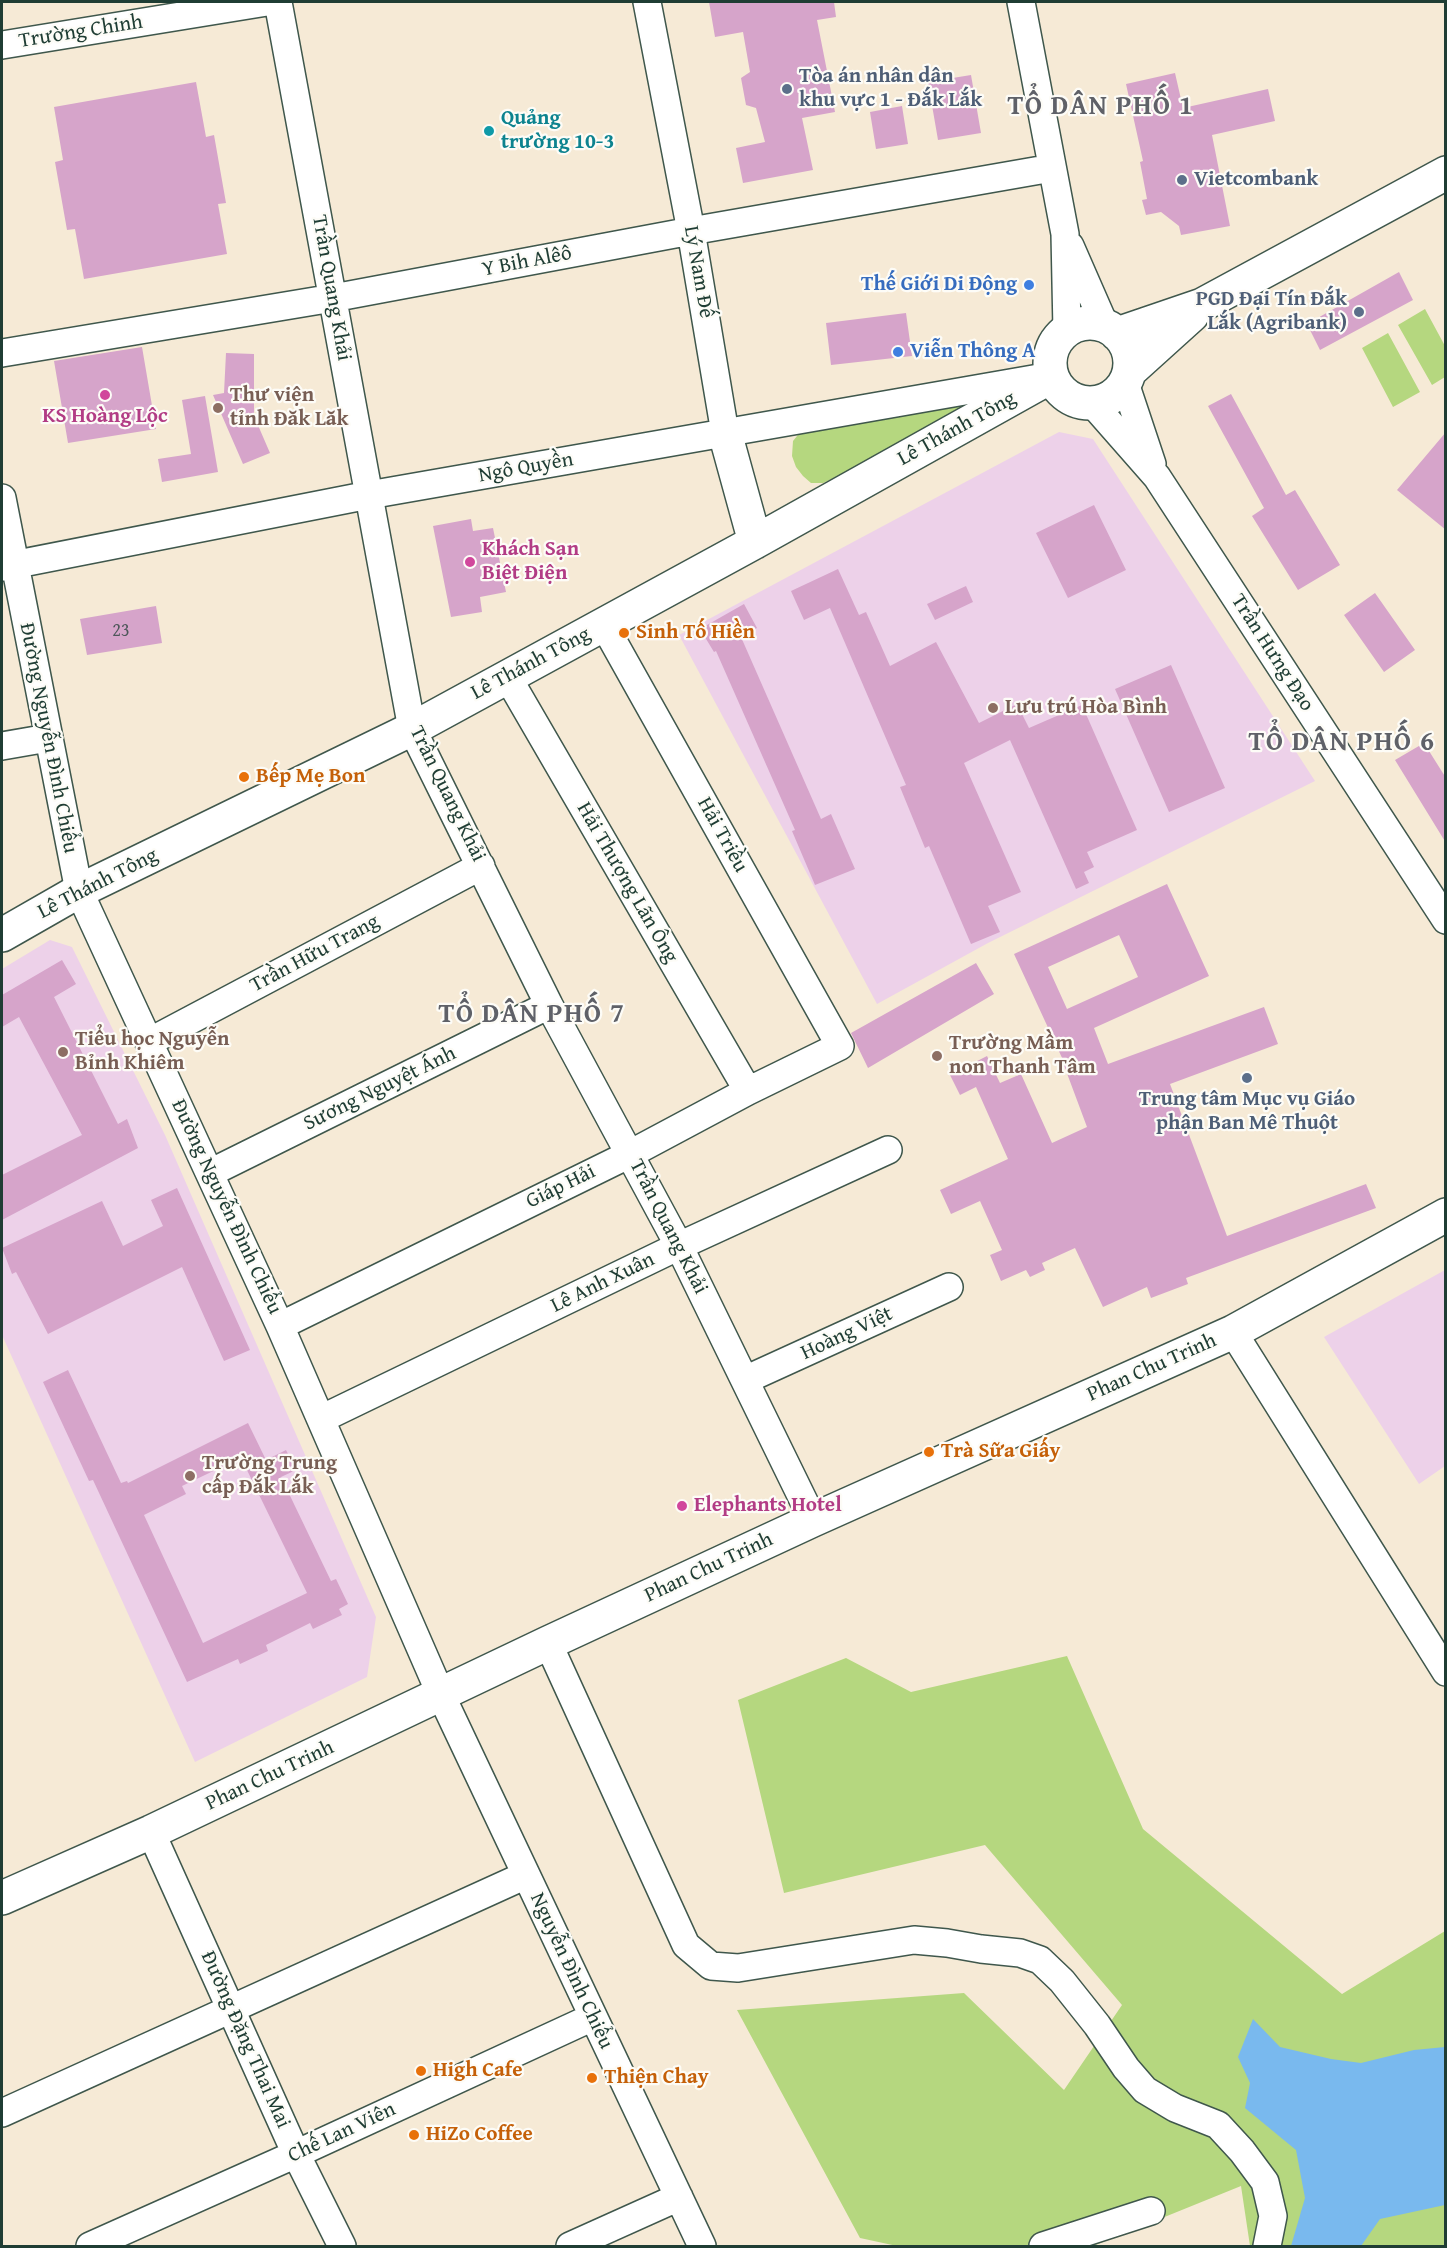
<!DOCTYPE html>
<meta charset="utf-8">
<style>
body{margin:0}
#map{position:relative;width:1447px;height:2248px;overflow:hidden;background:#f6ead6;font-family:"Gentium Book Plus",serif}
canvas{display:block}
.frame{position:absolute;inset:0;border:3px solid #1f3d34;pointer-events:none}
</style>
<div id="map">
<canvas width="1447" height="2248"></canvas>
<div class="frame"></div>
</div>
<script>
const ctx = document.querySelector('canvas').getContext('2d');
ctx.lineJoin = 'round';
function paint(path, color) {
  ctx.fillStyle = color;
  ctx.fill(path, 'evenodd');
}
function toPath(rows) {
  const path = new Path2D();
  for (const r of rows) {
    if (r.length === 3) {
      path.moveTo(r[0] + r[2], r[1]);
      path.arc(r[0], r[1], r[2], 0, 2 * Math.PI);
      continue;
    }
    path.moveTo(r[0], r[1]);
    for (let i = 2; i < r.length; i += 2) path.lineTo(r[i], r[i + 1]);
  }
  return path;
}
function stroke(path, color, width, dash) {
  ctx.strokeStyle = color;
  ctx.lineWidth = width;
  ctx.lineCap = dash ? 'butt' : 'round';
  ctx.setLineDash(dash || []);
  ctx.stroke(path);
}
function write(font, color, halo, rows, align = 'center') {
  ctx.font = font + ' "Gentium Book Plus",serif';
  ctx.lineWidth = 4.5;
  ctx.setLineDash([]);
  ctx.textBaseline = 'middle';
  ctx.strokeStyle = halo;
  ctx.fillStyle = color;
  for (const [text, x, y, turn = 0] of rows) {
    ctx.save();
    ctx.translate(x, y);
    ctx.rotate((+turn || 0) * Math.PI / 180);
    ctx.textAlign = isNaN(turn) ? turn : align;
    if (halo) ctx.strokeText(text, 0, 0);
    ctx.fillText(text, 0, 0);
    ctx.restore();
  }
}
const built = toPath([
 [1059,432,1093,439,1315,781,988,943,877,1004,679,635],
 [50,940,72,947,165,1135,376,1617,367,1677,195,1762,2,1335,2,969],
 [1445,1270,1445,1466,1419,1484,1324,1337]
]);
const green = toPath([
 [1425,309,1445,346,1445,377,1432,385,1398,325],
 [1388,333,1420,392,1393,407,1362,348],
 [1041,382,823,483,811,483,803,476,796,467,792,456,793,441,801,431],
 [1067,1656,1143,1829,1342,1994,1445,1931,1445,2246,1250,2246,1241,2186,1093,2246,897,2246,860,2238,737,2010,964,1993,1064,2090,1122,2005,985,1845,784,1893,738,1700,846,1658,911,1692]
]);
const water = toPath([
 [1253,2019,1280,2047,1331,2059,1361,2063,1414,2050,1445,2047,1445,2205,1380,2219,1361,2246,1291,2246,1305,2198,1296,2150,1245,2108,1250,2083,1238,2057]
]);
const building = toPath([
 [709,2,834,2,836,17,817,20,835,112,802,118,813,170,743,183,736,148,765,142,756,108,746,105,741,78,750,72,743,32,715,37],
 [1175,73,1183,108,1268,89,1275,121,1212,135,1230,226,1181,235,1179,226,1161,212,1146,215,1142,200,1147,199,1140,162,1143,161,1126,84],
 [971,75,981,133,938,140,928,82],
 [196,82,206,137,214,135,226,203,218,204,227,254,84,279,75,229,67,230,55,162,63,160,54,107],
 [902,106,908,144,876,149,870,112],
 [1399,272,1413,300,1320,350,1307,324],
 [906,313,912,356,831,365,826,323],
 [142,347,156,429,68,443,54,361],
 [226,353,254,354,254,416,270,453,243,464,213,395,224,393],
 [1231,394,1286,495,1295,490,1340,565,1298,590,1252,516,1264,508,1208,406],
 [205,396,218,472,162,482,158,459,191,454,182,400],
 [1446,432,1446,530,1397,490],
 [1094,505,1126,570,1068,598,1036,533],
 [471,519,473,531,493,528,506,592,480,597,482,612,451,617,433,526],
 [838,569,859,615,866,612,890,666,936,642,979,723,1017,704,1029,728,1082,705,1137,830,1087,852,1094,867,1084,872,1089,883,1076,889,1010,740,964,763,1021,892,988,906,1000,932,971,944,929,846,925,848,900,787,906,785,830,608,804,620,791,591],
 [966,586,973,602,935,620,927,604],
 [1375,593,1415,650,1384,672,1344,615],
 [744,604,757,628,741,637,821,819,831,814,855,869,815,885,792,831,795,830,716,651,714,652,700,629],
 [156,606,162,643,87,655,80,619],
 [1171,665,1225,788,1169,812,1115,689],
 [1424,743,1446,778,1446,843,1395,760],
 [1167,884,1209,976,1094,1028,1108,1064,1264,1007,1278,1044,1170,1084,1227,1236,1366,1184,1376,1208,1186,1278,1188,1284,1151,1298,1147,1287,1103,1307,1075,1248,1042,1263,1045,1270,1030,1277,1026,1270,1001,1281,990,1255,1002,1250,980,1201,951,1214,940,1190,1008,1159,976,1087,960,1095,950,1075,987,1056,1000,1083,1021,1074,1052,1143,1087,1127,1062,1060,1063,1060,1014,954],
 [1119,935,1138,977,1067,1009,1048,967],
 [62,960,76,984,54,997,118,1124,127,1119,138,1148,2,1220,2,1175,82,1135,19,1017,2,1027,2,995],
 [976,963,994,994,868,1068,851,1033],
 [177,1188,250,1350,224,1361,182,1267,48,1334,16,1272,12,1274,2,1248,102,1201,123,1246,163,1226,151,1200],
 [68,1370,121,1483,127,1481,128,1483,248,1423,266,1460,286,1450,296,1470,281,1477,331,1581,336,1579,348,1604,339,1609,342,1615,313,1629,310,1623,266,1645,268,1651,240,1664,238,1659,187,1682,93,1480,89,1481,43,1382],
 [230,1463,234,1471,245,1466,307,1593,203,1643,144,1515,186,1494,182,1486]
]);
const minor = toPath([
 [278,2,412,729,549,1005,679,1246,813,1520],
 [647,2,691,231,725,433],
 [1021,2,1065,234,1067,331],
 [2,45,267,2],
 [1070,246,1105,326],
 [2,353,333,298,691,231,1052,168],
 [1125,383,1152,464],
 [1092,403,1157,477,1446,920],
 [2,498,79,891,280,1326,441,1695,702,2246],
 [2,567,369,495,1039,378],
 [507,676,748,1091],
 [2,746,48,738],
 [149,1042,481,866],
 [210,1173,549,1005],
 [280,1326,630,1154,748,1091,840,1046,604,625],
 [1233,1332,1446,1672],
 [745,1380,949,1287],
 [321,1419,679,1246,888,1150],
 [548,1643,686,1945,711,1966,738,1968,914,1940,947,1943,981,1949,1020,1953,1040,1960,1062,1981,1097,2025,1126,2068,1145,2090,1175,2108,1218,2125,1242,2151,1265,2182,1273,2216,1267,2246],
 [151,1832,296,2154,342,2246],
 [2,2113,526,1875],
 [90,2246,296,2154,593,2017],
 [570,2246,679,2197],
 [1043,2246,1151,2211]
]);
const major = toPath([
 [1090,363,40],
 [1117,334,1202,305,1446,173],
 [1130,371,1192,315],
 [725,433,755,542],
 [2,935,79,891,412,729,755,542,1052,376],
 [2,1898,151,1832,548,1643,813,1520,1233,1332,1446,1215]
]);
const markers = [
 [787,89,6,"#5c6f8a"],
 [489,131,6,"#0f9aa8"],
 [1182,180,6,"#5c6f8a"],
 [1029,285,6,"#3f7fe0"],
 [1359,312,6,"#5c6f8a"],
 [898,352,6,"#3f7fe0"],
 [105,395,6,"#d1479c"],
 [218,408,6,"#8d6e63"],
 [470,562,6,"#d1479c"],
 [624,633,6,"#e8710a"],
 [993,708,6,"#8d6e63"],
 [244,777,6,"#e8710a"],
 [63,1052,6,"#8d6e63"],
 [937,1056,6,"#8d6e63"],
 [1247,1078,6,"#5c6f8a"],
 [929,1452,6,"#e8710a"],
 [190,1476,6,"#8d6e63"],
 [682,1506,6,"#d1479c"],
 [421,2071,6,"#e8710a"],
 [592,2078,6,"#e8710a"],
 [414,2135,6,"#e8710a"]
];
const numberNames = [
 ["23",121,631]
];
const streetNames = [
 ["Trường Chinh",81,32,-9],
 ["Y Bih Alêô",527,262,-11],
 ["Lý Nam Đế",698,272,80],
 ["Trần Quang Khải",331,288,80],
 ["Lê Thánh Tông",957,429,-29],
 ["Ngô Quyền",526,468,-10],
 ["Trần Hưng Đạo",1272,653,57],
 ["Lê Thánh Tông",531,664,-28],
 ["Đường Nguyễn Đình Chiểu",48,738,79],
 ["Trần Quang Khải",447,794,64],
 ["Hải Triều",722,835,61],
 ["Hải Thượng Lãn Ông",627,883,60],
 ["Lê Thánh Tông",98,884,-27],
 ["Trần Hữu Trang",315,954,-28],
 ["Sương Nguyệt Ánh",380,1089,-26],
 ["Giáp Hải",561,1187,-26],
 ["Đường Nguyễn Đình Chiểu",226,1207,65],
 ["Trần Quang Khải",668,1227,63],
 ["Lê Anh Xuân",603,1283,-26],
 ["Hoàng Việt",847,1334,-25],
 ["Phan Chu Trinh",1152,1368,-24],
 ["Phan Chu Trinh",709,1568,-25],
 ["Phan Chu Trinh",270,1776,-25],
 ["Nguyễn Đình Chiểu",571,1971,65],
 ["Đường Đặng Thai Mai",245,2040,66],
 ["Chế Lan Viên",342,2133,-25]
];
const serviceNames = [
 ["Tòa án nhân dân",799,77],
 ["khu vực 1 - Đắk Lắk",799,101],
 ["Vietcombank",1194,180],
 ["PGD Đại Tín Đắk",1347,300,"right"],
 ["Lắk (Agribank)",1347,324,"right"],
 ["Trung tâm Mục vụ Giáo",1247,1100,"center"],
 ["phận Ban Mê Thuột",1247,1124,"center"]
];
const cultureNames = [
 ["Quảng",501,119],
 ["trường 10-3",501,143]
];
const shopNames = [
 ["Thế Giới Di Động",1017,285],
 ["Viễn Thông A",910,352,"left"]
];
const educationNames = [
 ["Thư viện",230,396],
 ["tỉnh Đăk Lăk",230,420],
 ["Lưu trú Hòa Bình",1005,708],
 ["Tiểu học Nguyễn",75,1040],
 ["Bỉnh Khiêm",75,1064],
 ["Trường Mầm",949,1044],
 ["non Thanh Tâm",949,1068],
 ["Trường Trung",202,1464],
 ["cấp Đắk Lắk",202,1488]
];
const hotelNames = [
 ["KS Hoàng Lộc",105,417,"center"],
 ["Khách Sạn",482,550],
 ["Biệt Điện",482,574],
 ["Elephants Hotel",694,1506]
];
const foodNames = [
 ["Sinh Tố Hiền",636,633],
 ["Bếp Mẹ Bon",256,777],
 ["Trà Sữa Giấy",941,1452],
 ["High Cafe",433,2071],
 ["Thiện Chay",604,2078],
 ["HiZo Coffee",426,2135]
];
const districtNames = [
 ["TỔ DÂN PHỐ 1",1101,107],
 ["TỔ DÂN PHỐ 6",1342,743],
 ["TỔ DÂN PHỐ 7",532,1015]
];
paint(built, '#edd1e9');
paint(green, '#b5d77f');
paint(water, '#79b9ee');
paint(building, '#d6a4ca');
stroke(minor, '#3f574c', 30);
stroke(major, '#3f574c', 36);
stroke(minor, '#fff', 27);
stroke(major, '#fff', 33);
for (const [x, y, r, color] of markers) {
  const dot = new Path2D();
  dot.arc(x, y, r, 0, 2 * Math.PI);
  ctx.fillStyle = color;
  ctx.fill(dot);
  stroke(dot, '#fdfcf7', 2);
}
write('18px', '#4d575a', null, numberNames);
write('21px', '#1f3d34', '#fdfcf7', streetNames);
write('bold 21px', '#4e5e75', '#fdfcf7', serviceNames, 'left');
write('bold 21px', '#0d838f', '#fdfcf7', cultureNames, 'left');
write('bold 21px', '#366cbe', '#fdfcf7', shopNames, 'right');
write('bold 21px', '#785e54', '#fdfcf7', educationNames, 'left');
write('bold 21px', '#b23c85', '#fdfcf7', hotelNames, 'left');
write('bold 21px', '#c56008', '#fdfcf7', foodNames, 'left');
ctx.letterSpacing = '1.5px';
write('bold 27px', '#5f6168', '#fdfcf7', districtNames);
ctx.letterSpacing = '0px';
</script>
